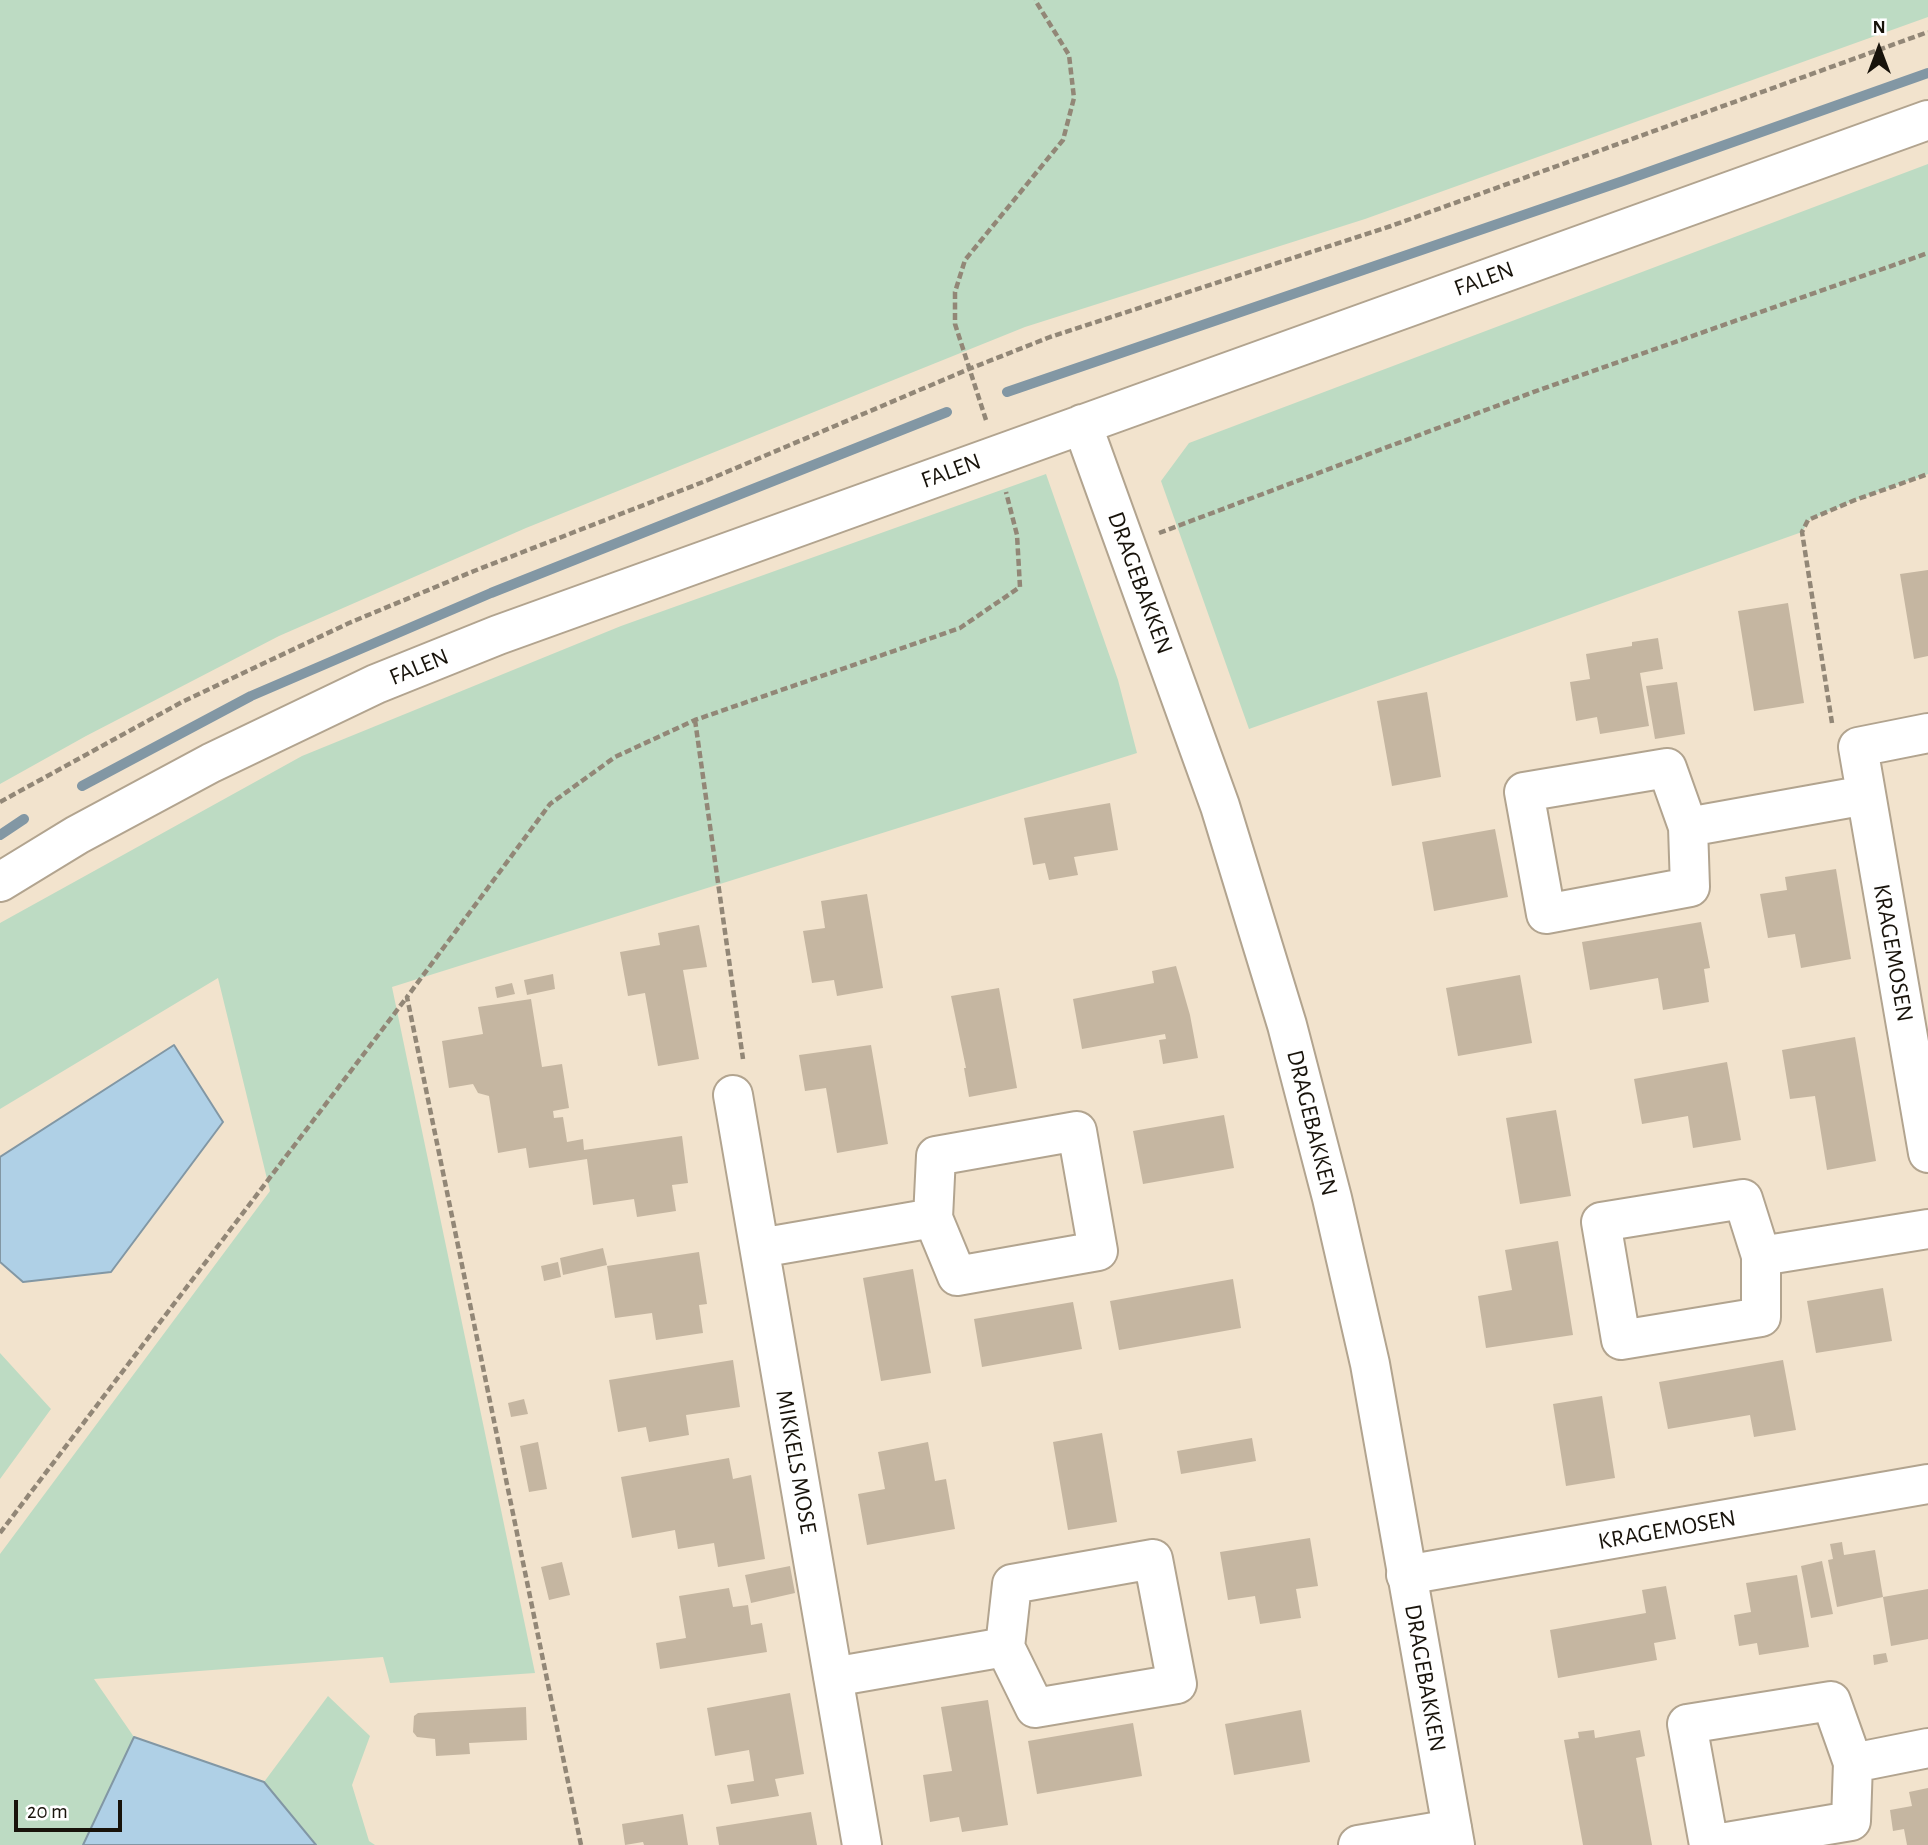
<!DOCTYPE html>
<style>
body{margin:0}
#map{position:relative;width:1928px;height:1845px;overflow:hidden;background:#f2e3cd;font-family:"Alegreya Sans",sans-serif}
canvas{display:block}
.north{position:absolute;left:1844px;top:14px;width:70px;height:70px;-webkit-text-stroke:5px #fff;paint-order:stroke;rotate:0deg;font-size:19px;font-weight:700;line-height:28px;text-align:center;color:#18130b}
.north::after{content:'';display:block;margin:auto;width:24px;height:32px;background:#18130b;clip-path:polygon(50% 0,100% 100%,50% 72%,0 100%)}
.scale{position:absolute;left:14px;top:1800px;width:108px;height:32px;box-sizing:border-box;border:4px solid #18130b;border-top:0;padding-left:9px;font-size:21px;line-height:24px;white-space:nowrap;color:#18130b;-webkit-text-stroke:5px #fff;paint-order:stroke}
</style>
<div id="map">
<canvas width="1928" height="1845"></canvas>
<div class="north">N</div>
<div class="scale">20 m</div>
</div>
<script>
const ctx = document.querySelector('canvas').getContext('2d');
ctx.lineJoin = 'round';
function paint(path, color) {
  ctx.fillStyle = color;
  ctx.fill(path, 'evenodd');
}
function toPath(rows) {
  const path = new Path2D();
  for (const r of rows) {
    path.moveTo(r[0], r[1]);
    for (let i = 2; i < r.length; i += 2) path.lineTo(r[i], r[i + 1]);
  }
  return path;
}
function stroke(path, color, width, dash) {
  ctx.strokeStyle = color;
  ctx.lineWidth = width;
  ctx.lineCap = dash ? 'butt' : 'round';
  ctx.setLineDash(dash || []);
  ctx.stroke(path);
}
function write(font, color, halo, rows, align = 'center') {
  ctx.font = font + ' "Alegreya Sans",sans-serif';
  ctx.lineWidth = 5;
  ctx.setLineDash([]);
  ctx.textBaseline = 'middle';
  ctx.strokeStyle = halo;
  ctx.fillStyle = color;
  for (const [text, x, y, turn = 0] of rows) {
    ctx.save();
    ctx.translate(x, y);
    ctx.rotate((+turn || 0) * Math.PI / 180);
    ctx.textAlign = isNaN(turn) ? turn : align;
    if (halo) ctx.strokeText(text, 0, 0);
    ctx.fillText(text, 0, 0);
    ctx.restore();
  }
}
const green = toPath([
 [0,0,1928,0,1928,17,1365,219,1025,327,526,528,279,636,86,736,0,784],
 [1928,164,1928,474,1855,500,1809,520,1802,532,1249,729,1161,481,1189,443],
 [1046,474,1118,680,1137,753,392,987,535,1673,390,1683,383,1657,94,1679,134,1737,83,1845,0,1845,0,1554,270,1191,218,978,0,1109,0,923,302,756,621,626],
 [0,1353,51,1409,0,1479],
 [328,1696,370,1736,352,1785,369,1841,375,1845,316,1845,264,1782]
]);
const water = toPath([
 [174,1045,223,1122,111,1272,23,1282,0,1262,0,1157,174,1045],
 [134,1737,264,1782,316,1845,83,1845,134,1737]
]);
const stream = toPath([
 [1007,392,1623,181,1928,73],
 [82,786,251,696,491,593,947,412],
 [0,835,24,819]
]);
const building = toPath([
 [1928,570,1928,656,1914,659,1900,574],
 [1788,603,1804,703,1754,711,1738,611],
 [1658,638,1663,669,1640,673,1649,726,1600,734,1597,717,1576,721,1570,682,1590,679,1586,654,1632,646,1632,642],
 [1677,682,1685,734,1655,739,1646,686],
 [1427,692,1441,777,1392,786,1377,701],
 [1110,803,1118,850,1074,857,1078,875,1049,880,1045,863,1033,865,1024,818],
 [1495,829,1508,897,1434,911,1422,842],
 [1836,869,1851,959,1801,968,1795,934,1768,938,1760,894,1787,890,1785,877],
 [867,894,883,988,837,996,834,980,812,983,803,931,825,928,821,901],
 [1701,922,1710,968,1704,969,1709,1002,1663,1010,1658,978,1590,990,1582,942],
 [699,925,707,967,683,970,699,1059,658,1066,645,993,628,996,620,952,660,945,658,933],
 [1176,966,1190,1015,1198,1058,1163,1064,1159,1040,1166,1039,1165,1034,1082,1049,1073,999,1154,983,1152,971],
 [553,974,555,989,527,995,524,980],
 [1520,975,1532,1043,1458,1056,1446,988],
 [512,983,515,994,497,998,495,987],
 [999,988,1017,1088,969,1097,964,1068,966,1068,951,996],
 [531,999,542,1067,562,1064,569,1108,553,1111,554,1118,563,1117,567,1142,583,1139,584,1150,682,1136,688,1183,672,1185,676,1211,637,1217,634,1199,593,1205,587,1159,529,1168,526,1148,498,1153,489,1096,478,1093,473,1084,449,1088,442,1041,483,1034,478,1007],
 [1855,1037,1876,1161,1827,1170,1815,1096,1790,1099,1782,1050],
 [871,1045,888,1144,837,1153,826,1088,805,1091,799,1055],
 [1727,1062,1741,1140,1693,1148,1688,1116,1642,1124,1634,1079],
 [1556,1110,1571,1196,1520,1204,1506,1118],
 [1224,1115,1234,1168,1143,1184,1133,1131],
 [1558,1241,1573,1335,1486,1348,1478,1296,1512,1290,1505,1250],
 [603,1248,607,1265,563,1275,560,1258],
 [699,1252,707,1304,699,1305,703,1333,656,1340,652,1313,615,1318,607,1266],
 [558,1262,561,1277,544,1281,541,1266],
 [913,1269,931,1373,881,1381,863,1278],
 [1233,1279,1241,1328,1119,1350,1110,1301],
 [1883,1288,1892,1341,1816,1353,1807,1301],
 [1073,1302,1082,1349,982,1367,974,1319],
 [733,1360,740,1407,686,1415,689,1435,649,1442,646,1427,618,1432,609,1380],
 [1783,1360,1796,1430,1754,1437,1750,1415,1668,1429,1659,1382],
 [1602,1396,1615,1478,1566,1486,1553,1404],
 [524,1399,528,1414,511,1417,508,1403],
 [1102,1433,1117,1522,1068,1530,1053,1442],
 [1252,1438,1256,1461,1181,1474,1177,1451],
 [538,1442,547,1489,529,1492,520,1446],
 [928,1442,935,1481,946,1479,955,1529,867,1545,858,1494,885,1489,878,1452],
 [729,1458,733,1479,751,1475,765,1559,718,1567,714,1543,678,1549,675,1530,632,1538,621,1477],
 [1310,1538,1318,1586,1296,1589,1301,1618,1260,1624,1255,1596,1228,1600,1220,1552],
 [1842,1542,1844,1555,1875,1550,1883,1597,1837,1607,1828,1560,1833,1559,1830,1544],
 [1822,1561,1833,1614,1811,1618,1801,1566],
 [562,1562,570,1595,549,1600,541,1567],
 [790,1566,795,1593,751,1603,745,1575],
 [1797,1575,1809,1647,1759,1655,1757,1643,1739,1646,1734,1615,1751,1612,1746,1583],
 [1666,1586,1676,1639,1654,1643,1657,1660,1558,1678,1550,1630,1646,1613,1642,1590],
 [729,1588,733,1607,748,1605,751,1625,762,1623,767,1652,660,1669,656,1643,686,1638,679,1596],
 [1928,1589,1928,1639,1891,1646,1883,1597],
 [1886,1653,1888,1662,1874,1665,1873,1655],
 [790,1693,804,1774,775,1779,779,1796,731,1804,727,1785,754,1781,749,1750,715,1756,707,1708],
 [988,1700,1008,1825,962,1832,959,1817,930,1822,923,1775,952,1771,941,1707],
 [526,1707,527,1740,469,1743,470,1754,436,1756,435,1739,417,1737,413,1732,414,1716,418,1713],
 [1301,1710,1310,1762,1234,1775,1225,1724],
 [1133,1723,1142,1776,1037,1794,1028,1741],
 [1594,1730,1595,1738,1640,1730,1645,1756,1636,1758,1652,1845,1583,1845,1564,1740,1579,1738,1578,1732],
 [1928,1788,1928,1845,1907,1845,1904,1829,1893,1831,1890,1810,1912,1806,1909,1792],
 [811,1812,817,1845,719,1845,716,1827],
 [683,1814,688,1845,644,1845,643,1842,625,1845,622,1824]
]);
const path = toPath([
 [986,420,955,324,955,292,965,260,1063,140,1074,98,1069,55,1035,0],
 [1159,533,1539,390,1928,253],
 [695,720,743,1059],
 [1832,723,1802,532,1808,520,1855,500,1928,474],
 [0,802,182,702,349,623,474,571,703,482,969,369,1050,337,1391,226,1928,32],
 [0,1533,407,997],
 [581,1845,407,997,550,804,615,757,695,720,960,628,1020,587,1017,535,1006,492]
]);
const street = toPath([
 [1928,733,1858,747,1928,1153],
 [1667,768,1688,827,1690,887,1546,914,1524,792,1667,768],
 [1688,827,1866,795],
 [733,1095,862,1845],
 [1077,1131,1098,1251,957,1276,933,1218,936,1156,1077,1131],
 [1743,1199,1761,1256,1761,1317,1621,1340,1601,1222,1743,1199],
 [760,1248,933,1218],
 [1761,1256,1928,1229],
 [1153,1559,1177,1684,1035,1708,1005,1647,1012,1584,1153,1559],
 [1406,1575,1928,1484],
 [833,1677,1005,1647],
 [1853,1763,1928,1748],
 [1358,1845,1452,1829],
 [1709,1845,1687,1724,1831,1701,1853,1763,1851,1821,1709,1845]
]);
const secondary = toPath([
 [1082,424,1220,806,1287,1025,1332,1198,1370,1364,1455,1845],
 [0,882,77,835,211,763,376,684,498,635,1928,120]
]);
const streetNames = [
 ["FALEN",1484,279,-20],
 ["FALEN",951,471,-20],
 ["DRAGEBAKKEN",1140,583,70],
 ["FALEN",419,667,-22],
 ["KRAGEMOSEN",1893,953,80],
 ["DRAGEBAKKEN",1312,1123,76],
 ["MIKKELS MOSE",796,1462,80],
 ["KRAGEMOSEN",1667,1530,-10],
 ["DRAGEBAKKEN",1425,1678,80]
];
paint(green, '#bddbc3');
paint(water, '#afd0e6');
stroke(water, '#8297a4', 2);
stroke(stream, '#8297a4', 10);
paint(building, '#c5b6a1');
stroke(street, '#b2a48f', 42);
stroke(secondary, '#b2a48f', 42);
stroke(path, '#928777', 4.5, [7, 3.5]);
stroke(street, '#fff', 38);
stroke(secondary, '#fff', 38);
write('24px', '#18130b', '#fff', streetNames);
</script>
